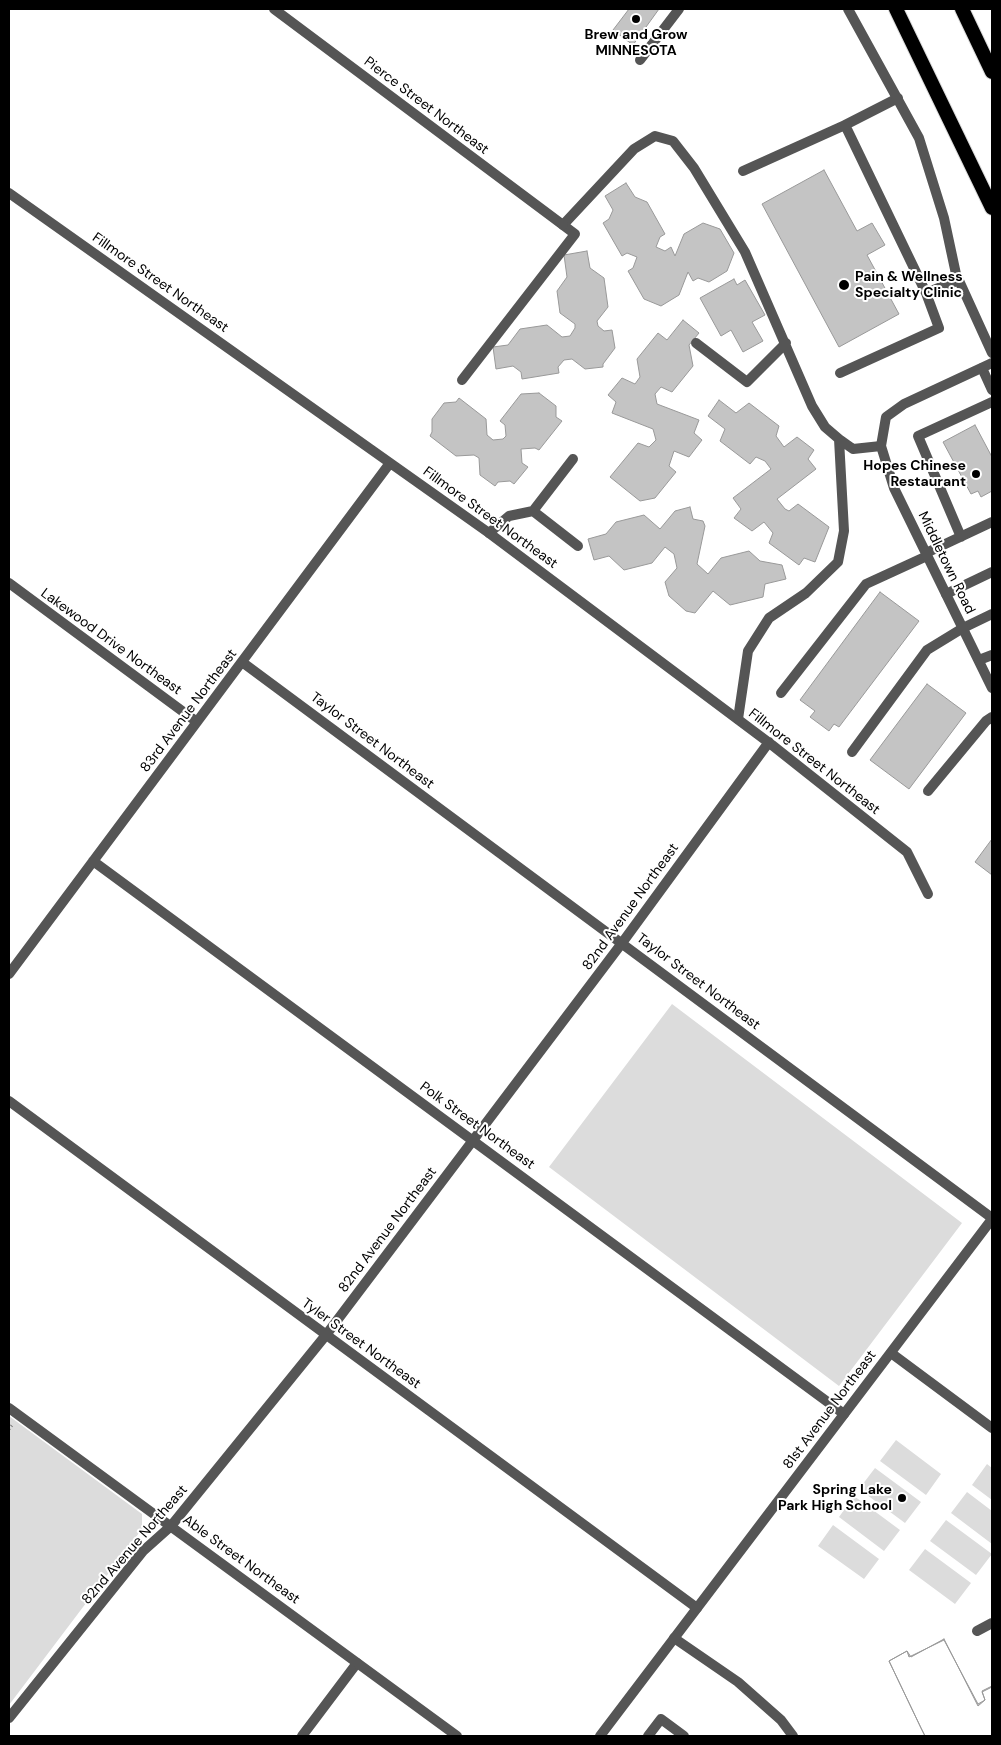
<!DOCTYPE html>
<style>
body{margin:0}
#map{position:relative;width:1001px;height:1745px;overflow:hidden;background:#fff;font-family:"DM Sans",sans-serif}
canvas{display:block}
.frame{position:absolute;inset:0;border:10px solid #000;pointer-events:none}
</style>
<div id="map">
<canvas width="1001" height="1745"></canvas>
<div class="frame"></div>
</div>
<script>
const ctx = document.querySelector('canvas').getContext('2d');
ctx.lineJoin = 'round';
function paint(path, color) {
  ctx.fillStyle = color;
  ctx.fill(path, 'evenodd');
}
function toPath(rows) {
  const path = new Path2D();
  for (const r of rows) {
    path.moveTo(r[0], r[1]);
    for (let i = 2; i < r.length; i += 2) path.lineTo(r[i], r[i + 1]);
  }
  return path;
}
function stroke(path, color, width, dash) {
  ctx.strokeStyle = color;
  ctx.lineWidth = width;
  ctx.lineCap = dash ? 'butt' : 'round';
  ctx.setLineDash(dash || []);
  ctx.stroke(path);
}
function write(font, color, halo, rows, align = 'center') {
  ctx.font = font + ' "DM Sans",sans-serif';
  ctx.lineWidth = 4;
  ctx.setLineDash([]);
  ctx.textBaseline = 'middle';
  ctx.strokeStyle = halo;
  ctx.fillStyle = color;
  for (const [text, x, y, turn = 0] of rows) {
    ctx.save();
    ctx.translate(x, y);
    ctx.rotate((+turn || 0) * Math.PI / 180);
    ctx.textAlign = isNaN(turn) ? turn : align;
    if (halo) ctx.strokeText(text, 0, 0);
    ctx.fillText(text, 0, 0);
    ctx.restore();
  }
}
const green = toPath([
 [672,1004,962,1223,839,1386,549,1167],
 [9,1416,142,1514,142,1529,9,1705],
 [896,1440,941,1474,926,1495,880,1461],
 [987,1464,992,1468,992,1500,972,1485],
 [875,1468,921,1502,905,1523,859,1489],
 [967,1492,992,1511,992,1544,951,1513],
 [854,1496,900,1530,884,1551,839,1517],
 [946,1520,992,1554,976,1575,930,1541],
 [833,1525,879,1559,864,1579,818,1546],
 [925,1549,971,1583,955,1604,909,1570]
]);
const building = toPath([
 [629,9,659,9,633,45,613,30,629,9],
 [824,170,857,231,872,223,885,245,867,255,899,314,839,347,762,204,824,170],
 [626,183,635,197,647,202,665,234,660,237,656,247,665,251,671,247,675,256,684,234,703,223,720,229,734,253,727,271,709,282,698,278,693,281,688,272,679,295,661,306,644,299,628,271,633,268,637,257,627,253,622,256,603,223,609,219,613,210,605,196,626,183],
 [587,251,590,268,604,278,608,307,597,321,598,326,604,331,612,330,615,348,603,364,603,367,585,369,572,359,564,360,558,367,559,373,522,379,521,372,513,366,496,369,493,347,508,345,520,329,547,325,562,337,570,336,575,328,575,324,560,313,557,291,567,277,564,255,587,251],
 [734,279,737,285,745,280,765,315,752,322,763,341,743,352,731,330,721,336,700,298,734,279],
 [683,320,699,333,689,345,693,366,672,392,661,387,655,394,657,404,699,420,694,433,702,440,689,457,674,451,669,466,676,472,655,498,640,501,610,477,638,443,649,447,656,440,653,429,612,413,616,402,608,395,622,378,635,384,640,377,637,359,658,333,667,340,683,320],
 [539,393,556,406,556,417,562,421,539,450,535,448,521,449,522,463,528,467,514,484,510,481,498,482,495,486,480,475,479,458,474,455,456,456,430,436,432,432,432,419,444,403,456,402,459,398,486,419,487,435,493,440,503,439,506,436,505,425,500,421,521,394,539,393],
 [719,400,736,413,749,403,779,426,776,436,784,447,797,437,814,450,808,459,816,469,777,499,785,509,789,511,798,504,829,527,815,562,804,558,799,565,769,543,773,533,764,522,752,531,734,518,741,509,733,498,771,469,765,461,756,457,750,464,720,441,725,429,708,416,719,400],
 [975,425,992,457,992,491,981,497,978,491,971,494,943,442,975,425],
 [690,507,693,519,703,521,705,526,697,564,708,574,721,558,749,551,760,561,782,565,786,579,765,584,763,597,730,605,713,591,695,613,686,611,669,596,665,582,677,568,674,554,665,547,652,563,624,570,609,556,594,560,588,539,606,534,616,522,644,515,660,529,675,511,690,507],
 [880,592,919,621,839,727,834,724,829,731,810,717,815,711,800,700,880,592],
 [927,684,966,713,909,789,870,760,927,684],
 [992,839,992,875,975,862,992,839],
 [944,1639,978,1706,985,1700,982,1691,992,1686,992,1736,925,1736,921,1728,889,1661,907,1651,911,1657,944,1639],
 [944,1640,978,1704,985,1700,982,1692,992,1687,992,1736,925,1736,921,1728,889,1661,907,1651,909,1657,944,1640]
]);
const path = toPath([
 [9,1429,13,1424]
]);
const service = toPath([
 [640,60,679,9],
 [898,98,845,125,926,293,959,280],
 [743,171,845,125],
 [696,343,747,382,786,343],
 [982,368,992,390],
 [840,373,939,328,926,293],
 [462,380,575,234,563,225,634,149,655,136,673,141,694,168,745,252,812,406,825,427,839,439,844,531,838,562,806,593,769,618,748,651,738,719],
 [839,439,853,449,881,446],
 [533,511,578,546],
 [489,533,509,516,533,511,573,459],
 [961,537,918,436,992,402],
 [926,553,992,522],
 [946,594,992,572],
 [979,660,992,655],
 [781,693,866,584,927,556],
 [852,752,927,650,963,628,992,614],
 [928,791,986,721,992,717],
 [891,1353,992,1428],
 [977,1631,992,1623],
 [674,1638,738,1682,781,1720,793,1736],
 [648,1736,661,1719,684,1736]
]);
const minor = toPath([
 [274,9,563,225],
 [848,9,919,138,944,218,956,274,992,353],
 [9,193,489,533,772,745,907,852,928,894],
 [992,363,904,404,886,417,881,446,894,488,992,688],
 [9,583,197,722],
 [242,662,992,1218],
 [93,861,844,1414],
 [9,974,390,463],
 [9,1101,697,1608],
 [9,1718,143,1551,171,1526,326,1335,622,943,769,742],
 [302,1736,357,1663]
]);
const tertiary = toPath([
 [9,1408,457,1736],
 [600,1736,992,1219]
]);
const trunk = toPath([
 [896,9,992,208],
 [962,9,992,72]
]);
const markers = [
 [636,19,5,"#000"],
 [844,285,6,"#000"],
 [976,474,5,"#000"],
 [902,1498,5,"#000"]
];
const poiNames = [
 ["Brew and Grow",636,35,"center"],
 ["MINNESOTA",636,51,"center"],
 ["Pain & Wellness",855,277,"left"],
 ["Specialty Clinic",855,293,"left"],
 ["Hopes Chinese",966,466],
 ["Restaurant",966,482],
 ["Spring Lake",892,1490],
 ["Park High School",892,1506]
];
const streetNames = [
 ["Pierce Street Northeast",426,106,37],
 ["Fillmore Street Northeast",160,283,35],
 ["Fillmore Street Northeast",490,518,36],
 ["Middletown Road",946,563,64],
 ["Lakewood Drive Northeast",111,642,36],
 ["83rd Avenue Northeast",189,711,-53],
 ["Taylor Street Northeast",372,741,37],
 ["Fillmore Street Northeast",814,762,38],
 ["82nd Avenue Northeast",631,907,-54],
 ["Taylor Street Northeast",698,982,37],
 ["Polk Street Northeast",477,1126,36],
 ["82nd Avenue Northeast",388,1230,-53],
 ["Tyler Street Northeast",361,1344,36],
 ["81st Avenue Northeast",830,1410,-53],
 ["82nd Avenue Northeast",135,1545,-49],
 ["Able Street Northeast",241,1560,36]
];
paint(green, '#dcdcdc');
paint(building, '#c4c4c4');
stroke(building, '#999', 1);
stroke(trunk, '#dbdbdb', 16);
stroke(path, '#777', 3, [1, 2.5]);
stroke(service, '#555', 10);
stroke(minor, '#555', 10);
stroke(tertiary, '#555', 10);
stroke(trunk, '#000', 14);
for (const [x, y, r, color] of markers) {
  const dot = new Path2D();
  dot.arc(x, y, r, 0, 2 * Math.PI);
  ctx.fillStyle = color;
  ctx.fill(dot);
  stroke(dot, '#fff', 2);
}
write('bold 14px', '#000', '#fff', poiNames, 'right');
write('14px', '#000', '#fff', streetNames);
</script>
